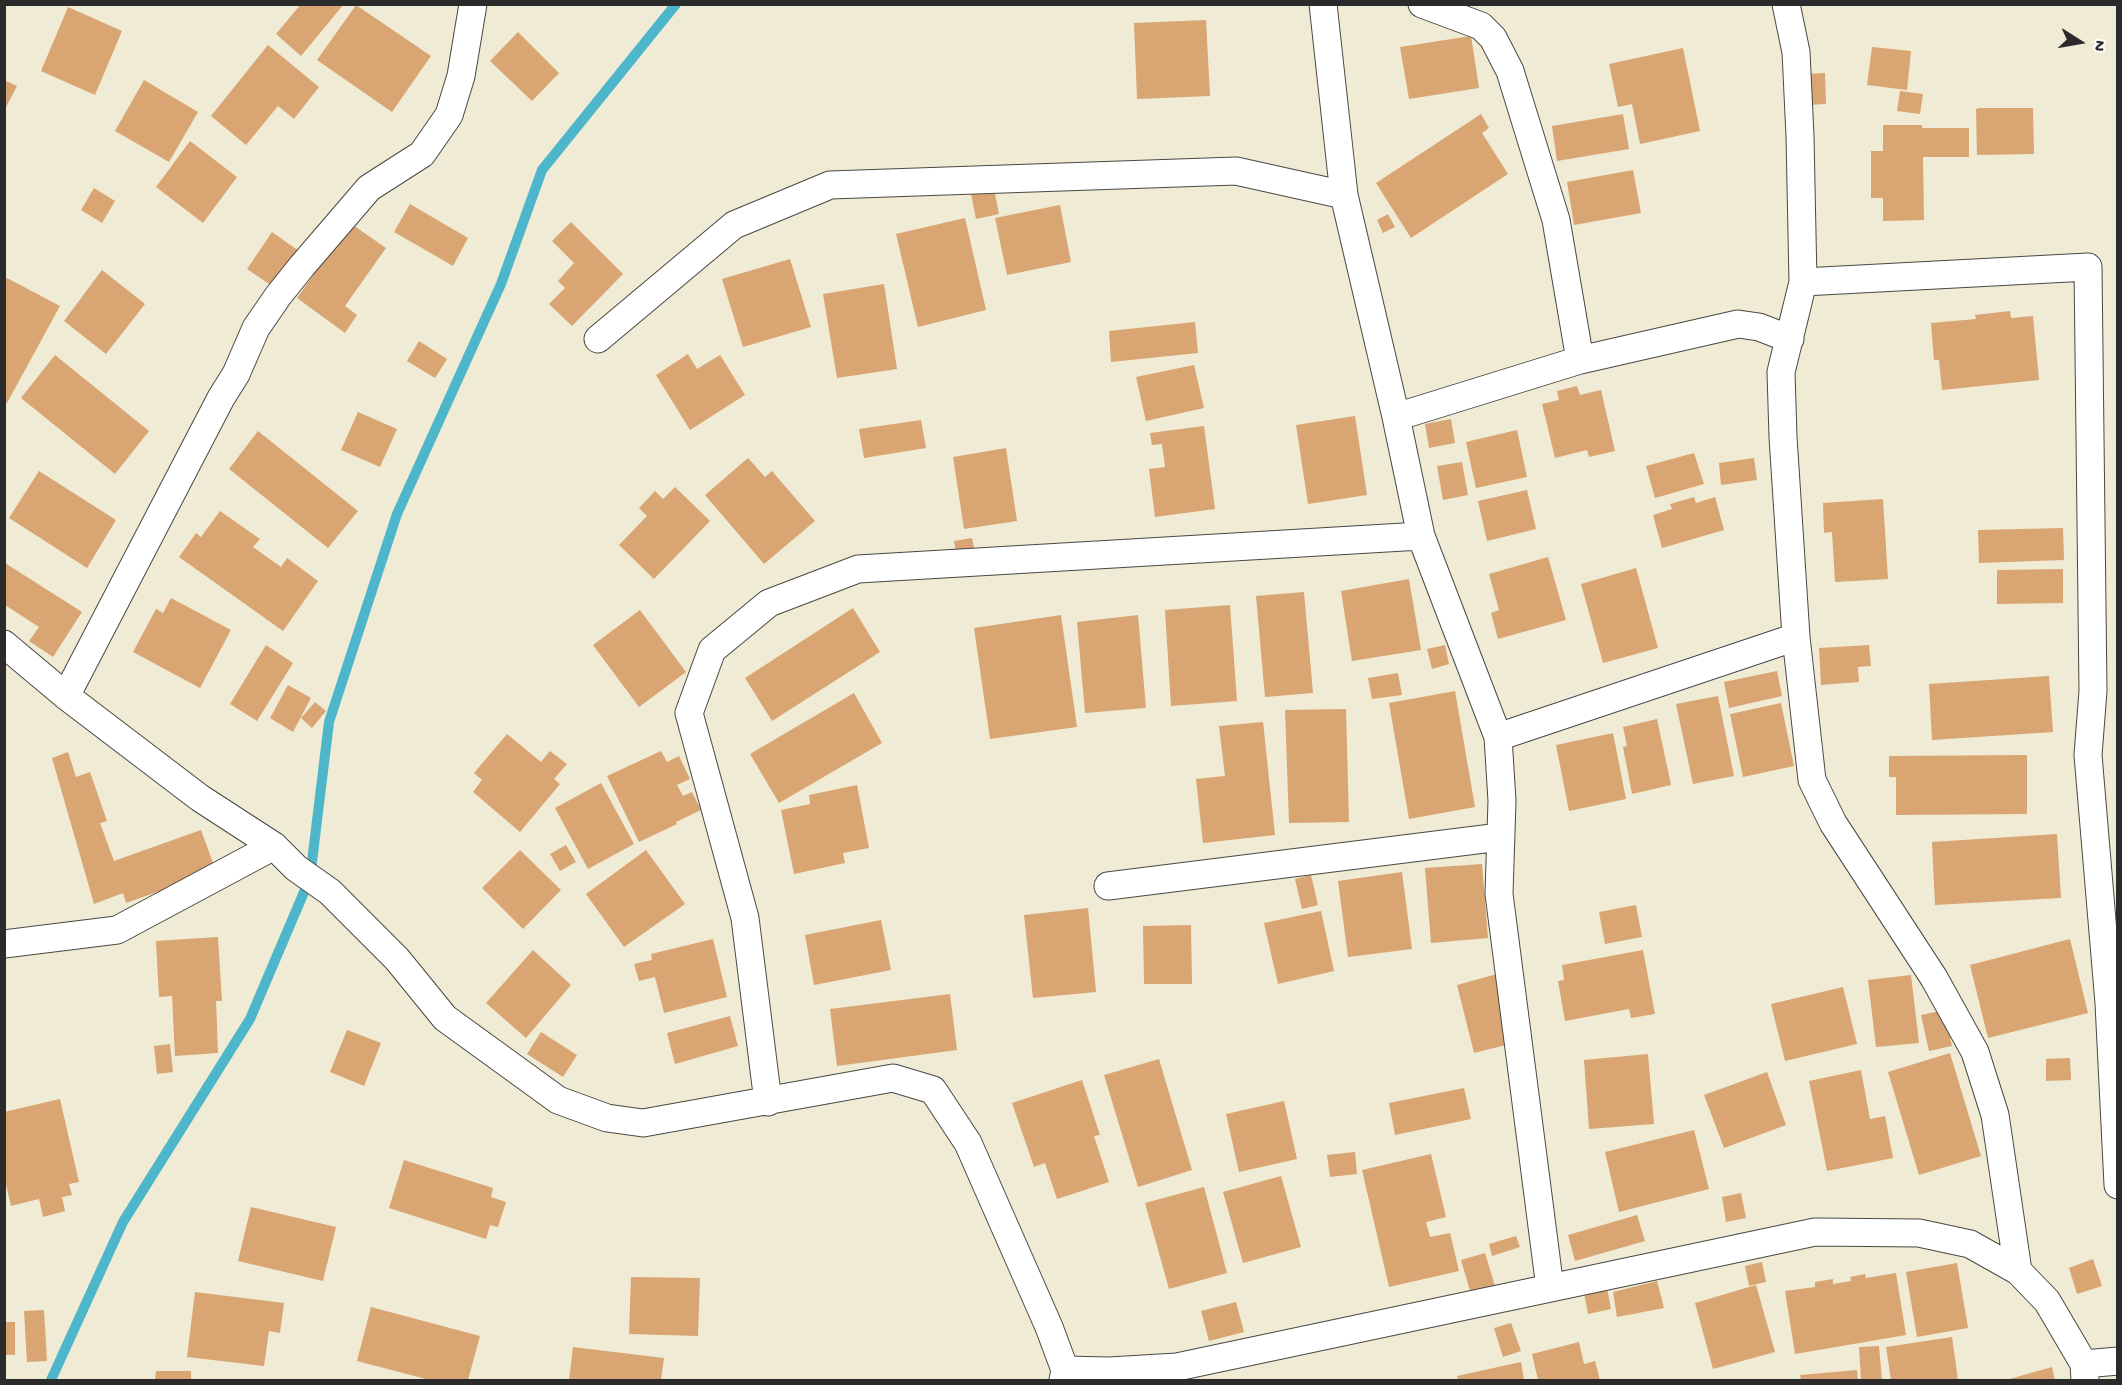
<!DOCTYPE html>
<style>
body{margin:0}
#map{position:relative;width:2122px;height:1385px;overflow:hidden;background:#f0ebd4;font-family:"Gochi Hand",sans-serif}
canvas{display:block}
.frame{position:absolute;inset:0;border:6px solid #2b2b2b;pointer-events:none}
.north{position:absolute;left:2050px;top:12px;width:60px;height:60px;-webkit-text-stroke:4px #fff;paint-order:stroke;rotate:101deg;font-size:16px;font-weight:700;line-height:24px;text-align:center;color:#2b2b2b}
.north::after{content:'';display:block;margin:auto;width:21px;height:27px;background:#2b2b2b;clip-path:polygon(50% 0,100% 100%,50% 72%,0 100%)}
</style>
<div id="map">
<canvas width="2122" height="1385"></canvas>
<div class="frame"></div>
<div class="north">N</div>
</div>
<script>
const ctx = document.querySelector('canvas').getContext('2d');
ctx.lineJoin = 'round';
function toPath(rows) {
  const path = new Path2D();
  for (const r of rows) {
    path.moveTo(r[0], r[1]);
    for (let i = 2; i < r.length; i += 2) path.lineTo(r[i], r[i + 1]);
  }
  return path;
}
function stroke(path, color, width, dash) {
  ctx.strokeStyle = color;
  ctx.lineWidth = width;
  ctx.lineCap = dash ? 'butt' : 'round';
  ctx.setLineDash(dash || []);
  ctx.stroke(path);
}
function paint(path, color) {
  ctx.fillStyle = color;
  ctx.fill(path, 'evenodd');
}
const stream = toPath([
 [51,1380,123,1222,250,1019,310,878,329,722,397,514,501,284,542,170,676,4]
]);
const building = toPath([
 [301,4,344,4,301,56,276,34],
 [356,5,431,56,392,112,317,60],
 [68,7,122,31,95,95,41,71],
 [1206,20,1210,96,1137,99,1134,23],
 [518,32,559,73,532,101,490,61],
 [1471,36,1479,88,1409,99,1400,47],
 [268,45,319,87,294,119,278,106,246,145,211,116],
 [1872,47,1911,51,1907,90,1867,85],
 [1683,48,1700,131,1640,144,1632,104,1618,107,1609,64],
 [1825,73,1826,104,1807,105,1806,74],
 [4,80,17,86,4,111],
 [144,80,198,112,169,162,115,131],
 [1900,91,1923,94,1920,114,1897,111],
 [1980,108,2033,108,2034,154,1977,155,1976,109],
 [1481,114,1489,128,1482,133,1508,174,1411,238,1376,183],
 [1623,114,1629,149,1557,161,1552,126],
 [1883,125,1922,125,1922,128,1969,128,1969,157,1923,157,1924,220,1883,221,1883,198,1871,198,1871,151,1883,151],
 [190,141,237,177,203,223,156,187],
 [1633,170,1641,213,1574,225,1567,182],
 [94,188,115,201,102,223,81,210],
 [994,189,999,214,976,219,971,194],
 [410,204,468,238,453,266,394,232],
 [1060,205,1071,262,1007,275,995,218],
 [1388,214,1395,227,1383,233,1377,220],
 [965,218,986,310,918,327,896,234],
 [571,222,623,274,572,326,549,304,565,288,558,281,574,263,552,241],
 [350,223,386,248,345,306,357,315,345,333,297,298],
 [272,232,299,251,275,288,247,269],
 [790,259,811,327,743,347,722,279],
 [102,270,145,304,106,354,64,321],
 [7,278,60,306,7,403,4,401,4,283],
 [884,284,897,369,837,378,823,294],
 [2010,311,2011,318,2033,316,2039,380,1942,390,1939,360,1934,360,1931,323,1976,319,1975,315],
 [1195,322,1198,353,1111,362,1109,331],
 [419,341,447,359,435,378,407,361],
 [688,354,697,369,720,355,745,395,690,430,656,375],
 [55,355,149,431,115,474,21,398],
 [1194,365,1204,408,1146,421,1136,377],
 [1577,386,1580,395,1601,390,1615,451,1589,457,1587,450,1555,458,1542,404,1559,400,1557,391],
 [358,412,397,429,380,467,341,450],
 [1355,416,1367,495,1308,504,1296,425],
 [1451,419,1455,443,1429,448,1425,424],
 [921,420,926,448,864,458,859,429],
 [1204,426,1215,509,1155,517,1149,469,1165,467,1162,444,1152,445,1150,433],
 [1517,430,1527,477,1476,488,1466,442],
 [258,431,358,511,328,548,229,469],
 [1006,448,1017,521,964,529,953,457],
 [1694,453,1704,484,1655,498,1646,466],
 [748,458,765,477,772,471,815,521,764,564,705,495],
 [1754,458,1757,480,1721,485,1719,463],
 [1462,462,1468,495,1443,500,1437,466],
 [39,471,116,520,87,568,9,518],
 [675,487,710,521,654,579,619,545,647,516,639,508,655,491,663,499],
 [1527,490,1536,529,1487,541,1478,501],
 [1694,497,1696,503,1715,497,1724,530,1662,548,1653,515,1672,509,1670,504],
 [1883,499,1888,579,1835,582,1832,532,1824,533,1823,503],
 [220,511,260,539,253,547,281,567,287,558,318,581,283,631,179,557,196,533,201,537],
 [2063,528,2064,560,1979,563,1978,530],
 [972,538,976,557,957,560,954,541],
 [1548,557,1566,620,1498,639,1491,613,1499,610,1489,574],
 [5,563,82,612,53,657,29,641,39,627,5,605],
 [1636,568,1658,648,1603,663,1581,584],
 [2063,569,2063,603,1997,604,1997,570],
 [1409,579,1421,650,1352,661,1341,591],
 [1304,592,1313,693,1265,697,1256,596],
 [171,598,231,630,200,688,133,652,156,609,163,613],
 [1230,605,1237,701,1171,706,1165,610],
 [853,608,880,652,772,721,745,678],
 [640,610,686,672,639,707,593,645],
 [1061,615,1077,727,990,739,974,628],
 [1138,615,1146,708,1085,713,1077,622],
 [266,645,293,663,257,721,230,704],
 [1445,645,1449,664,1432,669,1427,649],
 [1869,645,1871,666,1858,667,1859,682,1821,685,1819,648],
 [1777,671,1782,696,1729,708,1724,682],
 [1398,673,1402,695,1372,699,1368,678],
 [2049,676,2053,732,1932,740,1929,684],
 [288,685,311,698,293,732,270,718],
 [1455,691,1475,807,1409,819,1389,703],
 [854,693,882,743,779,803,750,754],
 [1718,696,1734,776,1693,784,1676,704],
 [315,702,326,711,312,728,301,718],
 [1781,703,1794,766,1743,777,1730,714],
 [1346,709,1349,822,1289,823,1285,710],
 [1657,719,1671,785,1632,794,1623,747,1627,746,1623,727],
 [1263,722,1275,835,1203,843,1196,779,1225,776,1219,726],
 [1613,733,1626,799,1569,811,1556,745],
 [507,734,541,762,550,751,567,764,554,779,560,784,520,832,473,792,482,780,474,773],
 [661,751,667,762,679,756,690,779,677,785,683,796,692,792,701,810,676,822,677,824,639,842,607,776],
 [68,752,76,777,90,772,107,821,100,823,114,861,201,830,216,871,126,903,123,893,94,904,52,758],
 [2027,755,2027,814,1896,815,1896,777,1889,777,1889,756],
 [601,783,634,844,588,869,555,808],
 [857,785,869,848,843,853,845,863,794,874,781,810,810,804,809,795],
 [2057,834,2061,898,1935,905,1932,842],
 [566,845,576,862,560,871,550,854],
 [520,850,561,890,523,929,482,888],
 [646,850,685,904,624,947,586,894],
 [1482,864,1488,938,1431,943,1425,868],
 [1402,872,1412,949,1348,957,1338,881],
 [1311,875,1318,905,1302,909,1295,879],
 [1636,905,1642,937,1605,944,1599,912],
 [1088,908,1096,992,1033,998,1024,915],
 [1321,911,1334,971,1278,984,1264,923],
 [881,920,891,970,814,985,805,935],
 [1191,925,1192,984,1144,984,1143,926],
 [218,937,222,1001,216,1001,218,1053,175,1056,172,996,159,997,156,941],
 [713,939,727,997,664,1013,655,977,639,981,634,964,652,960,651,954],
 [2070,939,2088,1013,1988,1038,1970,965],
 [533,950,571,985,526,1038,486,1003],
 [1643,950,1655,1014,1631,1018,1629,1009,1565,1021,1558,981,1564,980,1562,965],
 [1497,974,1514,1043,1474,1053,1457,985],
 [1911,975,1919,1043,1876,1047,1868,980],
 [1843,987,1857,1044,1785,1061,1771,1004],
 [950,994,957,1050,837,1066,830,1009],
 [1944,1010,1952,1046,1929,1051,1921,1015],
 [730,1016,738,1046,675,1064,667,1033],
 [347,1030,381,1043,364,1086,330,1072],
 [541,1032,577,1055,563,1077,527,1054],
 [170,1044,173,1072,157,1074,154,1046],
 [1950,1053,1981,1156,1919,1175,1888,1072],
 [1648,1054,1654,1124,1589,1129,1584,1060],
 [2070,1058,2071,1080,2046,1081,2046,1059],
 [1159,1059,1192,1170,1138,1187,1104,1075],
 [1861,1070,1870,1119,1885,1116,1893,1158,1827,1171,1809,1081],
 [1767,1072,1786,1125,1724,1148,1704,1095],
 [1082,1080,1100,1135,1094,1136,1109,1182,1057,1199,1045,1163,1034,1167,1012,1103],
 [1464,1088,1471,1119,1395,1135,1389,1103],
 [60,1099,79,1182,69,1184,72,1195,62,1197,65,1211,43,1217,39,1199,11,1206,4,1176,6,1148,4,1112],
 [1284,1101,1297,1159,1239,1172,1226,1114],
 [1694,1130,1709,1189,1619,1212,1605,1152],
 [1355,1152,1357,1174,1330,1177,1327,1155],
 [1431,1154,1446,1217,1426,1222,1430,1237,1450,1233,1459,1271,1389,1287,1362,1170],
 [404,1160,493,1188,491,1197,506,1202,498,1227,490,1225,486,1239,389,1208],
 [1281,1176,1301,1247,1243,1263,1223,1192],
 [1204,1187,1227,1273,1169,1289,1145,1203],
 [1741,1193,1746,1218,1726,1222,1722,1197],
 [251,1207,336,1227,323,1281,238,1261],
 [1637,1215,1645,1241,1575,1261,1568,1235],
 [1516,1236,1520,1247,1492,1256,1489,1244],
 [1485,1253,1495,1286,1471,1294,1461,1260],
 [2093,1259,2102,1286,2077,1294,2069,1268],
 [1762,1262,1766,1282,1749,1286,1745,1266],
 [1957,1263,1968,1328,1917,1337,1906,1272],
 [1896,1273,1906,1335,1795,1354,1785,1291,1815,1287,1815,1282,1833,1279,1833,1284,1851,1281,1850,1277,1865,1274,1866,1278],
 [631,1277,700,1278,698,1336,629,1334],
 [1657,1281,1664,1308,1617,1317,1613,1292],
 [1756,1285,1775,1352,1713,1369,1695,1303],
 [1607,1288,1611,1309,1588,1314,1584,1293],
 [195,1292,284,1303,280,1333,269,1331,264,1366,187,1357],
 [1236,1302,1244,1332,1209,1341,1201,1311],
 [371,1307,480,1336,468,1380,430,1380,357,1361],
 [44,1310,47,1361,27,1362,24,1311],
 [4,1322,15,1322,15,1355,4,1355],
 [1511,1323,1521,1351,1503,1357,1494,1328],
 [1952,1337,1958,1380,1891,1380,1886,1347],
 [1579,1342,1584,1364,1595,1361,1600,1380,1538,1380,1532,1354],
 [1879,1346,1882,1380,1861,1380,1859,1347],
 [573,1347,664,1358,661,1380,569,1380],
 [1521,1362,1524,1380,1458,1380,1457,1376],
 [2052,1367,2055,1380,2006,1380],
 [1857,1370,1858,1380,1801,1380,1800,1375],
 [156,1371,191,1371,191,1380,155,1380]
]);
const street = toPath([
 [1323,4,1344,195,1396,417,1421,536,1498,737,1502,801,1499,894,1550,1288],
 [1422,4,1481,26,1493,38,1510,71,1556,220,1580,360],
 [1786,4,1796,52,1800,136,1803,282,1781,372,1783,437,1796,637,1812,780,1833,823,1934,978,1975,1052,1995,1115,2018,1271],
 [1803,282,2088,267,2093,691,2088,755,2109,1003,2118,1185],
 [598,339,734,225,830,185,1236,171,1344,195],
 [1396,417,1580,360,1738,324,1759,327,1790,339],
 [4,644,66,696,200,798,274,846,296,868,330,892,397,959,445,1018,558,1100,607,1118,643,1123,893,1078,933,1090,968,1143,1049,1327,1065,1370,1063,1380],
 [66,696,221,398,236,374,256,328,278,296,302,266,369,188,422,154,449,115,461,76,473,4],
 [1498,737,1796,637],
 [1108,886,1500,837],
 [4,944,117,930,274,846],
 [768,1102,745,918,689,713,712,650,769,603,858,569,1421,536],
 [2084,1364,2118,1361],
 [1065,1370,1109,1371,1177,1367,1815,1232,1919,1233,1970,1244,2018,1271,2047,1301,2084,1364,2085,1380]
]);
stroke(stream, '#4db6cb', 10);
paint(building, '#d9a573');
stroke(street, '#494844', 29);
stroke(street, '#fff', 27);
</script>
